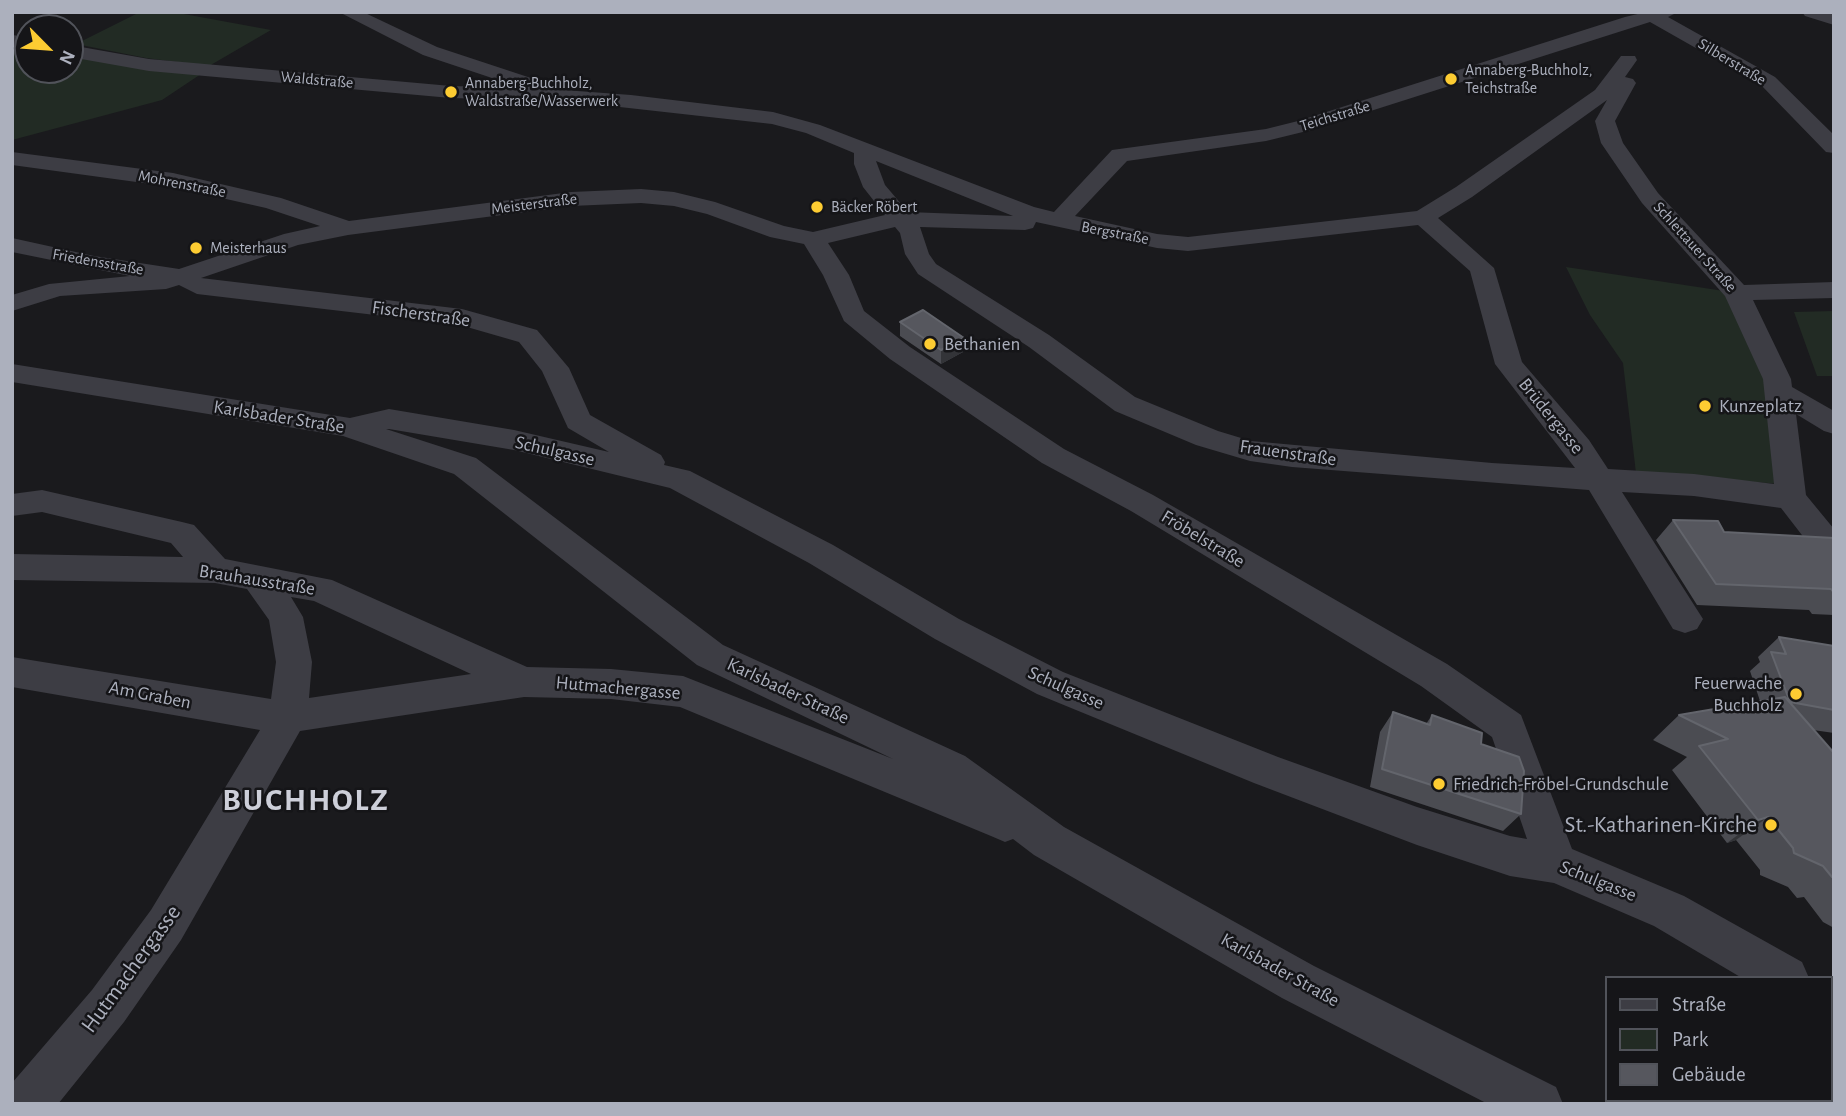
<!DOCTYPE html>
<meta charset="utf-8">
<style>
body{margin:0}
#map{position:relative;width:1846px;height:1116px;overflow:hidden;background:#1a1a1d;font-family:"Alegreya Sans",sans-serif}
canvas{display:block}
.frame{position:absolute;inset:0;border:14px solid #acb0bd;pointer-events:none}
.legend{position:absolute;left:1605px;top:976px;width:228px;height:126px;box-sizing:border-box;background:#151518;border:2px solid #51535a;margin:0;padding:9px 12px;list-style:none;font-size:21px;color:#acb0bd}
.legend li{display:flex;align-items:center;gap:14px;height:35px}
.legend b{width:35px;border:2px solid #51535a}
.north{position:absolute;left:14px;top:14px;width:70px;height:70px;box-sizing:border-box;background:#151518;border:2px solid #51535a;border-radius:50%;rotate:115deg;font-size:19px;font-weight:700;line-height:28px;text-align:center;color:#acb0bd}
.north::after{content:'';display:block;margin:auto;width:24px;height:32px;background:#fdcc32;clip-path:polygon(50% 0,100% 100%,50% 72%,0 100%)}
</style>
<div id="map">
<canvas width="1846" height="1116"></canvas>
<div class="frame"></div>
<ul class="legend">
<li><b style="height:9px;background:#3d3d44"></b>Straße</li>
<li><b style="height:19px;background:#222b24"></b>Park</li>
<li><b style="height:19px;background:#56575e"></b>Gebäude</li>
</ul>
<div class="north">N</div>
</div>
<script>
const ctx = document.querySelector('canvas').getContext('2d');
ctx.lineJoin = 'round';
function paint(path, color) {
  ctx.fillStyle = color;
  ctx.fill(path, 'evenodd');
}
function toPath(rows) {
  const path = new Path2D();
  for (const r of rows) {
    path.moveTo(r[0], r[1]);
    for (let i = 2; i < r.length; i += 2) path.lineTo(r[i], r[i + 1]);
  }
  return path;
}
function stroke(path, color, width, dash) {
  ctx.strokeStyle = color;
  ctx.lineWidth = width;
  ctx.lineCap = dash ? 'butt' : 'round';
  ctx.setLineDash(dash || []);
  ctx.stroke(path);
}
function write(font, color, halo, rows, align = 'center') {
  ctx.font = font + ' "Alegreya Sans",sans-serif';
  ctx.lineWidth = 5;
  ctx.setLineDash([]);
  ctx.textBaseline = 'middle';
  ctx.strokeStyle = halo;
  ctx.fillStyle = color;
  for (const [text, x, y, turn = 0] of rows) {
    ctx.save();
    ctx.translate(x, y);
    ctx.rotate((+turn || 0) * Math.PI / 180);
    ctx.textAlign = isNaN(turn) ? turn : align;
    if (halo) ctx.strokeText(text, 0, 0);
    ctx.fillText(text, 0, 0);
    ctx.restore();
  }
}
const green = toPath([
 [140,12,173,12,271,30,209,66,146,58,76,44],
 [12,44,28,47,28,70,70,70,70,55,201,74,162,100,12,140],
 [1566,267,1724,291,1772,392,1781,484,1636,473,1623,363,1590,315],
 [1834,311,1834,376,1817,376,1794,312]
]);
const minor = toPath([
 [339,12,363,12,437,47,537,80,540,84,537,88,631,95,773,112,820,125,1034,207,1054,212,1112,150,1266,129,1298,121,1625,17,1646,12,1678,12,1668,17,1775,77,1834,135,1834,153,1826,152,1761,85,1650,22,1311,130,1266,141,1127,161,1075,216,1157,234,1188,237,1417,211,1456,187,1595,90,1621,56,1635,56,1637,60,1625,77,1633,79,1636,83,1615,121,1623,143,1658,193,1744,285,1834,282,1834,298,1753,300,1791,379,1792,387,1834,411,1834,434,1824,431,1796,414,1806,495,1834,529,1834,564,1822,561,1781,508,1694,496,1622,492,1703,619,1697,629,1685,633,1673,629,1589,490,1292,467,1250,461,1196,445,1115,411,1029,347,918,274,905,254,900,233,895,227,828,243,849,275,864,311,910,347,1064,449,1153,495,1447,664,1521,715,1572,849,1684,896,1802,962,1809,978,1742,978,1654,926,1554,883,1510,876,1417,845,1254,783,1037,694,935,639,809,563,670,488,514,450,389,429,386,429,476,458,723,645,965,756,1064,827,1314,966,1556,1087,1563,1104,1488,1104,1282,998,1034,855,1013,839,1005,842,991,836,680,707,611,699,524,697,300,731,181,940,124,1022,58,1104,12,1104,12,1083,92,990,151,910,260,730,12,687,12,657,271,699,276,662,269,620,247,589,215,583,12,580,12,554,183,557,171,543,42,512,12,516,12,494,42,490,182,522,194,525,225,559,332,580,527,667,611,669,683,676,893,759,697,665,454,474,343,436,12,382,12,364,350,418,389,409,514,430,609,452,568,428,542,371,519,342,460,325,197,294,179,285,166,289,60,296,12,311,12,295,49,284,130,276,12,252,12,238,94,256,179,269,284,234,320,226,266,208,173,187,12,165,12,152,173,173,281,198,349,221,571,192,641,189,674,192,715,202,784,226,813,232,885,215,863,187,854,164,854,153,806,133,772,124,566,101,451,98,149,71,70,57,70,45,149,59,451,86,522,88,423,55,339,12],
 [1607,100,1595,121,1601,143,1642,203,1725,296,1763,379,1774,484,1694,474,1608,469,1589,440,1522,362,1494,268,1438,218,1472,197,1607,100],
 [876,161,1013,216,908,212,885,185,876,161],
 [641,203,674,206,707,214,770,237,804,244,823,275,844,321,890,359,1042,463,1131,511,1421,686,1492,737,1527,839,1510,836,1417,807,1278,757,1063,672,959,619,833,545,690,471,664,465,665,462,661,455,590,415,569,368,537,330,462,309,201,278,298,245,348,235,571,206,641,203],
 [1036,222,1157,248,1188,251,1418,225,1470,271,1495,364,1575,468,1492,463,1251,441,1218,431,1135,397,1049,335,936,264,929,254,920,227,1025,230,1033,228,1036,222],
 [291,597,314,601,471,674,309,698,312,662,303,617,291,597],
 [1802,12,1834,14,1834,25,1805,16,1802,12],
 [12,35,28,37,28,49,12,46,12,35],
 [1830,980,1834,982,1834,1028,1830,1026,1830,980]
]);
const wall = toPath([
 [900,322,964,338,963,352,941,364,900,336],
 [1673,520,1724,532,1834,538,1834,615,1812,614,1809,610,1697,605,1656,540],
 [1779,637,1834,646,1834,733,1813,730,1834,753,1834,928,1823,922,1804,897,1797,898,1788,887,1760,875,1760,870,1736,840,1727,843,1672,770,1687,757,1653,740,1679,715,1760,701,1750,671,1760,662,1758,657],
 [1393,712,1426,724,1432,715,1481,744,1521,814,1503,831,1370,787,1380,732]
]);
const shadedWall = toPath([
 [964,338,963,352,941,364,941,350],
 [1768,817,1736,840,1727,843,1758,820]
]);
const building = toPath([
 [923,310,964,338,941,350,900,322,923,310],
 [1673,520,1718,521,1724,532,1834,538,1834,593,1831,589,1716,584,1673,520],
 [1779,637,1834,646,1834,710,1790,702,1771,652,1786,654,1779,637],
 [1785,697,1834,753,1834,876,1832,877,1823,866,1794,853,1793,848,1768,817,1758,820,1699,746,1728,739,1679,715,1785,697],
 [1393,712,1430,725,1432,715,1482,733,1481,744,1519,757,1524,771,1521,814,1382,769,1393,712]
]);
const markers = [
 [1451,79,7,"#fdcc32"],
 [451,92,7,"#fdcc32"],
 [817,207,7,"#fdcc32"],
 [196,248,7,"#fdcc32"],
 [930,344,7,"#fdcc32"],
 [1705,406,7,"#fdcc32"],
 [1796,694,7,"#fdcc32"],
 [1439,784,7,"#fdcc32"],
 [1771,825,7,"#fdcc32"]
];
const farStreetnames = [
 ["Silberstraße",1732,62,31],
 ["Waldstraße",317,80,5],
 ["Teichstraße",1335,116,-17],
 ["Mohrenstraße",182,184,11],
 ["Meisterstraße",534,204,-7],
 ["Bergstraße",1115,233,11],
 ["Schlettauer Straße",1695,247,48],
 ["Friedensstraße",98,262,10]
];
const farPoinames = [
 ["Annaberg-Buchholz,",1465,70],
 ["Teichstraße",1465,88],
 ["Annaberg-Buchholz,",465,83],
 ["Waldstraße/Wasserwerk",465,101],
 ["Bäcker Röbert",831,207],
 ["Meisterhaus",210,248]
];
const streetNames = [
 ["Fischerstraße",421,314,8],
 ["Brüdergasse",1551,416,51],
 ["Karlsbader Straße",279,417,9],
 ["Schulgasse",555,451,13],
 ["Frauenstraße",1288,453,8],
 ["Fröbelstraße",1203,539,31],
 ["Brauhausstraße",257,580,9],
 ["Hutmachergasse",618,688,5],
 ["Schulgasse",1066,688,24],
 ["Karlsbader Straße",788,691,25],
 ["Am Graben",150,695,11],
 ["Schulgasse",1598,881,22],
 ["Karlsbader Straße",1280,970,29]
];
const poiNames = [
 ["Bethanien",944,344],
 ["Kunzeplatz",1719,406],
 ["Feuerwache",1782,683,"right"],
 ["Buchholz",1782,705,"right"],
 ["Friedrich-Fröbel-Grundschule",1453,784]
];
const nearPoinames = [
 ["St.-Katharinen-Kirche",1757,825]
];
const nearStreetnames = [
 ["Hutmachergasse",131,969,-54]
];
const nearDistrictnames = [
 ["BUCHHOLZ",306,800]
];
paint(green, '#222b24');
paint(minor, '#3d3d44');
paint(wall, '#4b4c52');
paint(shadedWall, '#333438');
paint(building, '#56575e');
stroke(building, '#63656c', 2);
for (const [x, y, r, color] of markers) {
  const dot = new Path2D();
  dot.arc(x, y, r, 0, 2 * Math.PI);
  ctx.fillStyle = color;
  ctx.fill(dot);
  stroke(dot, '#151518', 2.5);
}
write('16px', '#acb0bd', '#151518', farStreetnames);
write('16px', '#acb0bd', '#151518', farPoinames, 'left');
write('19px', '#acb0bd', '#151518', streetNames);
write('19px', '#acb0bd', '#151518', poiNames, 'left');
write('23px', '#acb0bd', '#151518', nearPoinames, 'right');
write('23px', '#acb0bd', '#151518', nearStreetnames);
ctx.letterSpacing = '2px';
write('bold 32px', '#cdcfd9', '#151518', nearDistrictnames);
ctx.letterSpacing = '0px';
</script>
